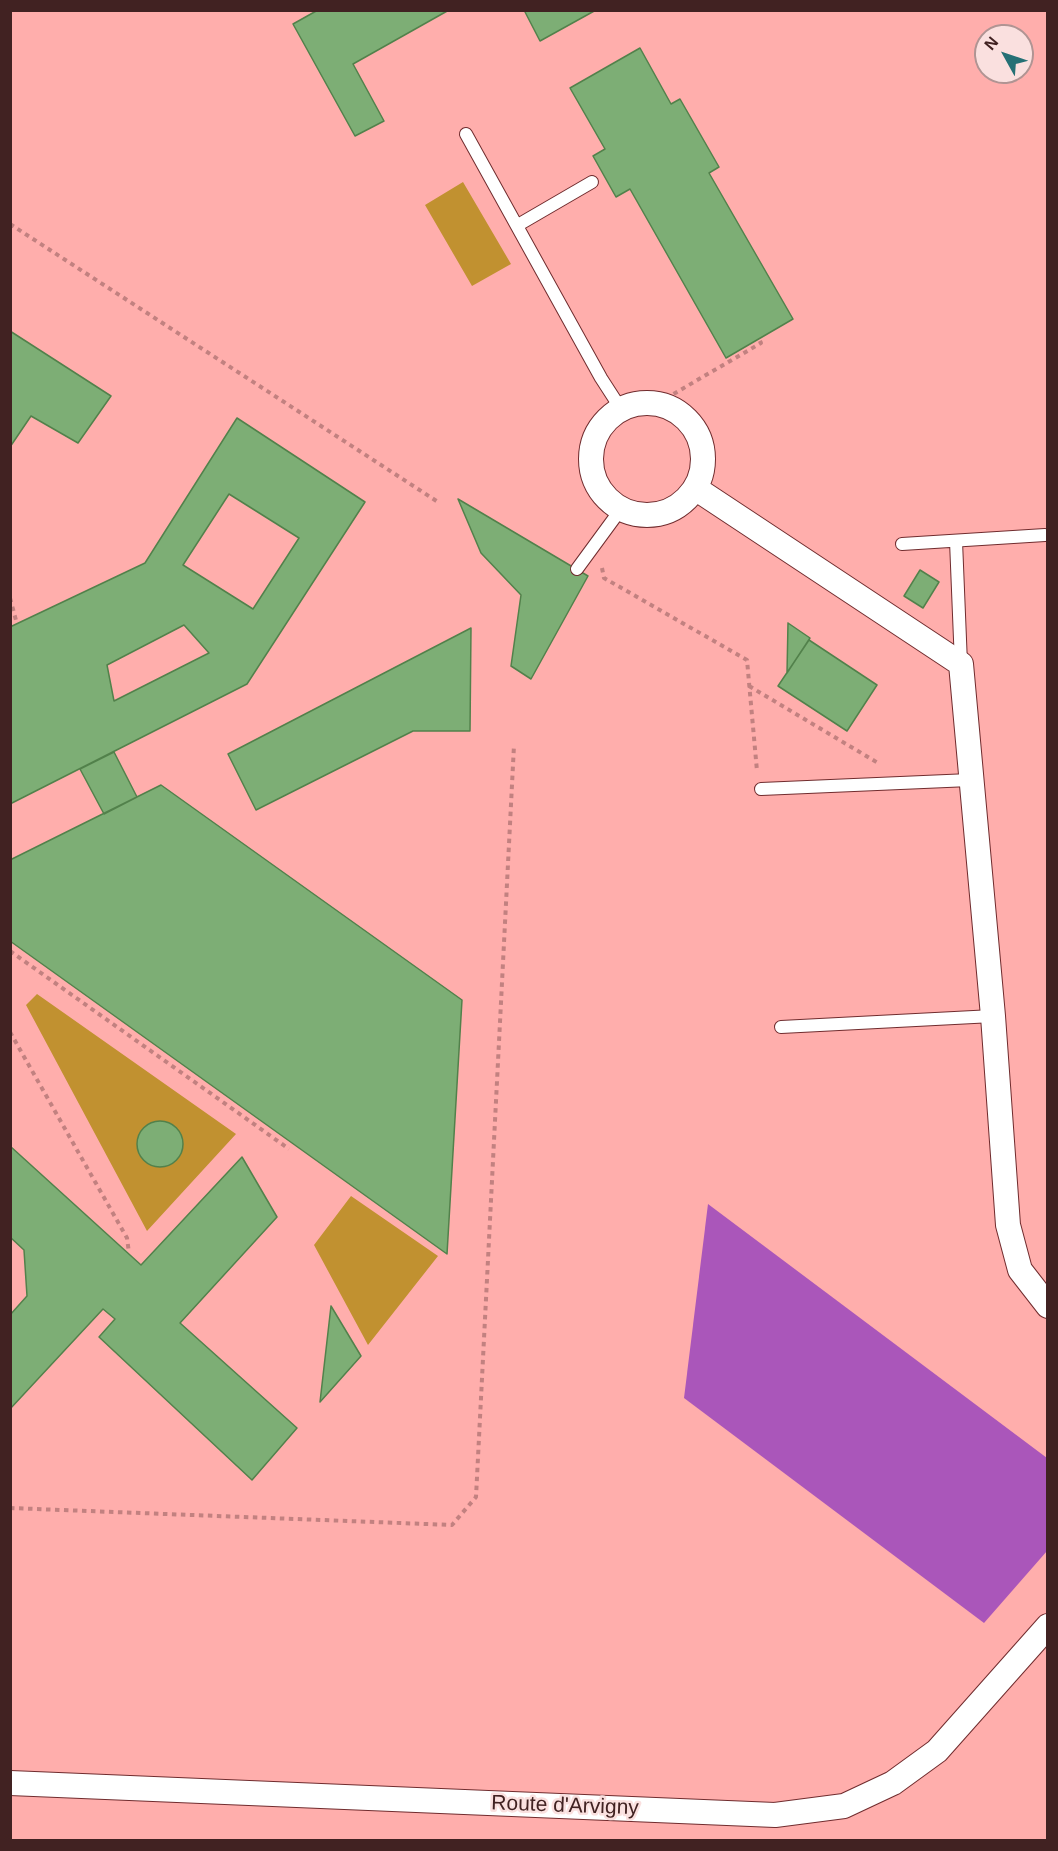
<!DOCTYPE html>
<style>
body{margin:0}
#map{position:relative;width:1058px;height:1851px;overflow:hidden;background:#ffaeac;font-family:Arial,sans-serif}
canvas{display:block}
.frame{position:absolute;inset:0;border:12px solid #412222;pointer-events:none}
.north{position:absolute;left:974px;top:24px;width:60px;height:60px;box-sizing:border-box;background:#fae0df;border:2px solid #b09493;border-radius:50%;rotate:310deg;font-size:16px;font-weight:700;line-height:24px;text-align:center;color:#412222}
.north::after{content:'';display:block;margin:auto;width:21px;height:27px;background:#257075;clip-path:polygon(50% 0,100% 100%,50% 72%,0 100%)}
</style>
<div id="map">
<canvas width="1058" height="1851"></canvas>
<div class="frame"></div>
<div class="north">N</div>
</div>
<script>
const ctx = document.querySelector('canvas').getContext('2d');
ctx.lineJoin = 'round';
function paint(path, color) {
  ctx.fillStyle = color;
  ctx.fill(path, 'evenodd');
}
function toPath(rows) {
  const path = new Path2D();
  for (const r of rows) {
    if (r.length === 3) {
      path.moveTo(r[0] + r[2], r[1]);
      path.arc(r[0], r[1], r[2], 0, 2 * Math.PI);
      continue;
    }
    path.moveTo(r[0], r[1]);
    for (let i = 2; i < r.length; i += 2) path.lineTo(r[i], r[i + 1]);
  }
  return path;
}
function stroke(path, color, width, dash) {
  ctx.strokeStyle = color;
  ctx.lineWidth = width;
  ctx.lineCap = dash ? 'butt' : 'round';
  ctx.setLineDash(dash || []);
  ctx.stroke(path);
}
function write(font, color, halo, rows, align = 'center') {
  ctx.font = font + ' Arial,sans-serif';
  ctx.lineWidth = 5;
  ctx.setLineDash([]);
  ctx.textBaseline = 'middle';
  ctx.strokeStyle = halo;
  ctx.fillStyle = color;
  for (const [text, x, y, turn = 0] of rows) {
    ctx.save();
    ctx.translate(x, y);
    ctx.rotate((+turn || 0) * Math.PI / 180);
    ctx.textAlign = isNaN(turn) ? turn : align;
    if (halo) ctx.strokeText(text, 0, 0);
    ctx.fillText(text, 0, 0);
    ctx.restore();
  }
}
const green = toPath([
 [463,182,511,264,472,286,425,205],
 [37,994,236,1134,147,1231,26,1005],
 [351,1196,438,1256,368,1345,314,1245]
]);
const water = toPath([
 [708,1204,1047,1458,1047,1551,984,1623,684,1398]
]);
const building = toPath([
 [318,10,449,10,353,64,384,121,355,136,293,24,318,10],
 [524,10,596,10,540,41,524,10],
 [640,48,671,104,680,99,719,167,709,173,793,319,726,358,630,189,616,197,593,156,605,149,570,88,640,48],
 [10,331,111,396,78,443,31,416,10,447,10,331],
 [237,418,365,502,247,684,10,804,10,627,145,563,237,418],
 [229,494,299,538,253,609,183,565,229,494],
 [184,625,209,653,114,701,107,665,184,625],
 [458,499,588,576,531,679,511,666,521,595,481,553,458,499],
 [920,570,939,582,923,608,904,596,920,570],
 [788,623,810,638,787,673,788,623],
 [471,628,470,731,413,731,256,810,228,754,471,628],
 [809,640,877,685,847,731,778,686,809,640],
 [114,752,137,797,104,814,80,769,114,752],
 [161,785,462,1000,447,1254,10,941,10,860,161,785],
 [160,1144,23],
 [10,1146,141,1265,242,1157,277,1217,180,1323,297,1428,252,1480,99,1337,115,1319,103,1309,10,1409,10,1315,27,1296,24,1250,10,1237,10,1146],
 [331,1306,361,1356,320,1402,331,1306]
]);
const path = toPath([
 [10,224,438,502],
 [658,403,761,343,759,339],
 [602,568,604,578,747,660,757,771],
 [10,598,17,624],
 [749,686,878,763],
 [10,951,289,1149],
 [10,1032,127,1238,129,1253],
 [10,1508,452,1525,476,1497,514,745]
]);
const lane = toPath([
 [466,134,601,378,621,409],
 [518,225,592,182],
 [956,541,961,664],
 [902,544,1045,535],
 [577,569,621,509],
 [761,789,970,780],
 [781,1027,993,1016]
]);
const street = toPath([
 [647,459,56],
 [695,488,961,664,993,1016,1008,1225,1020,1270,1048,1306],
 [10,1783,775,1815,844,1806,893,1783,937,1751,1048,1626]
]);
const streetNames = [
 ["Route d'Arvigny",565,1806,2]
];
paint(green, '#c19130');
paint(water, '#aa56ba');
paint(building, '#7dae75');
stroke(building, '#52814b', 1.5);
stroke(lane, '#702c2e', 14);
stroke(street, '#702c2e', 26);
stroke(path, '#c28180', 4, [4.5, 4.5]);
stroke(lane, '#fff', 12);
stroke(street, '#fff', 24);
write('21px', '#412222', '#fae0df', streetNames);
</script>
